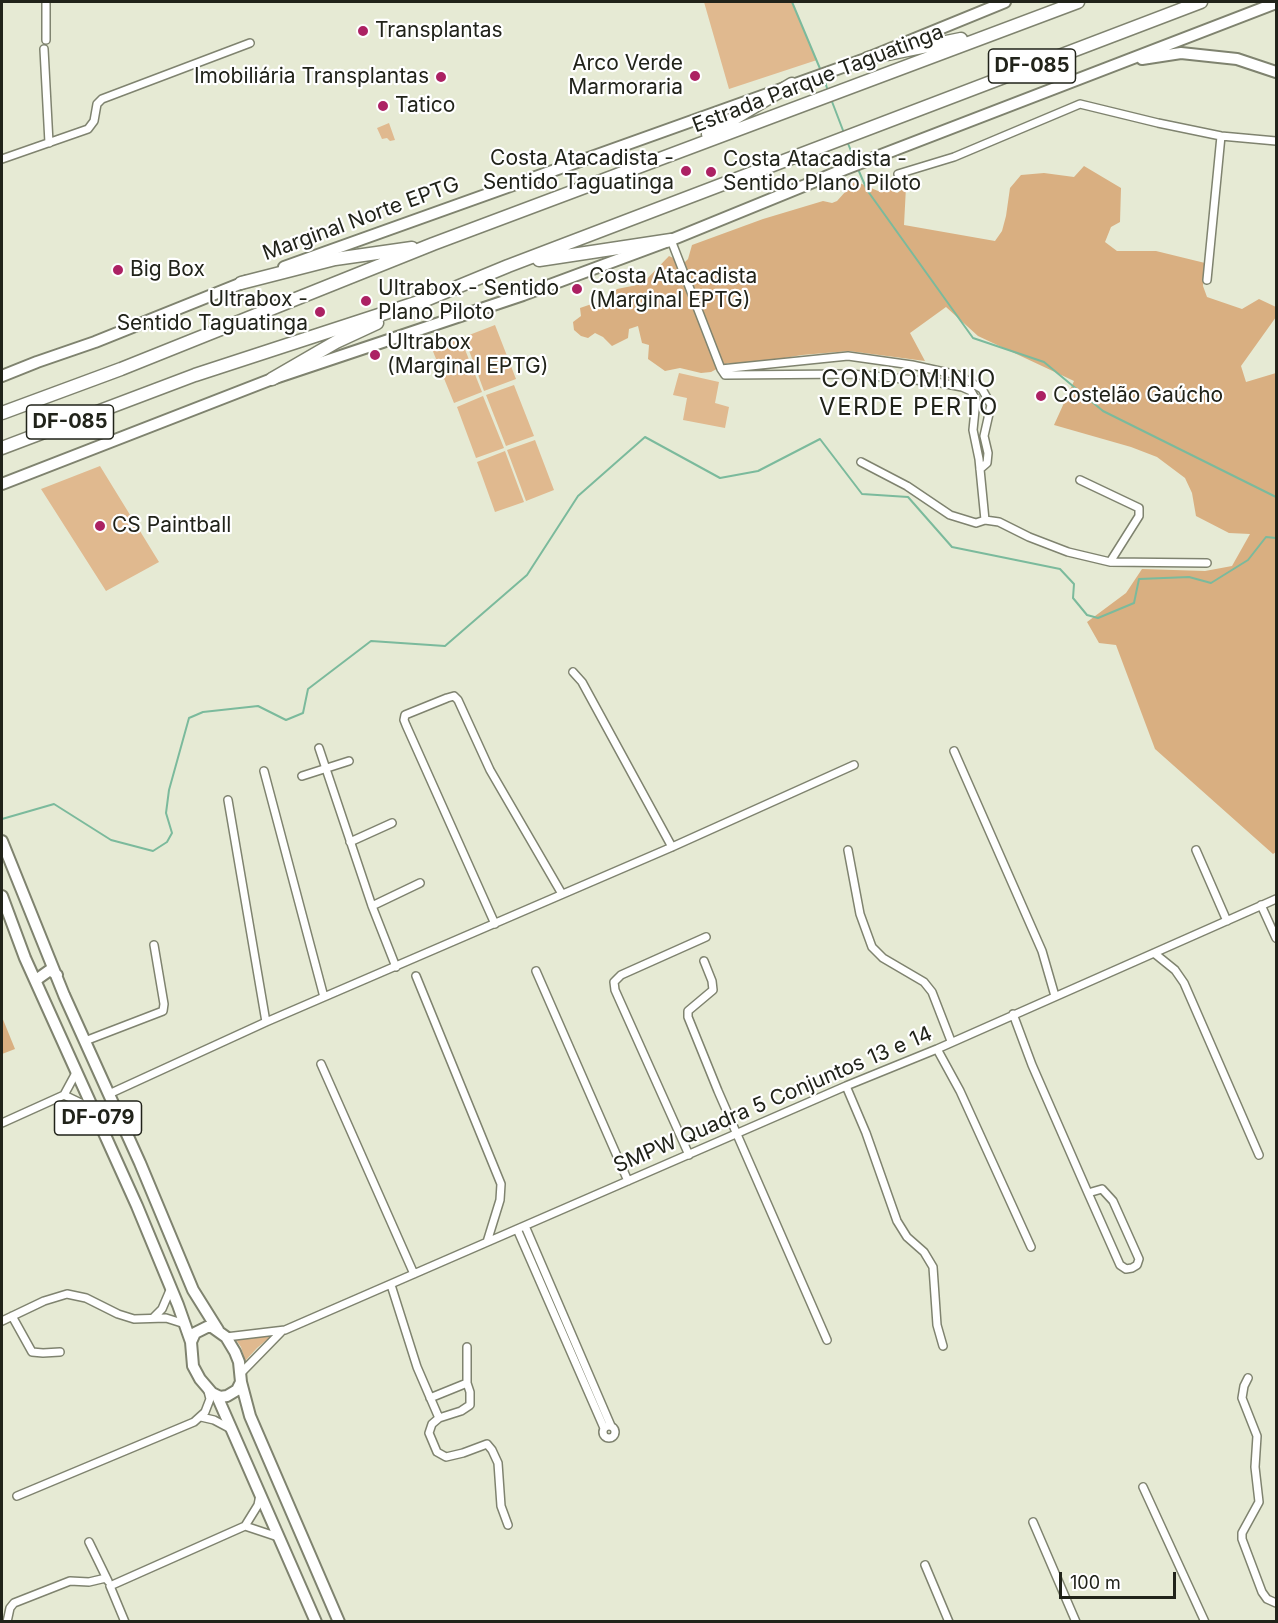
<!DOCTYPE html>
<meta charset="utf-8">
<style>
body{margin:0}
#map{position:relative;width:1278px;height:1623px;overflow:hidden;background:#e6ead4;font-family:Inter,sans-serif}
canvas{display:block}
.frame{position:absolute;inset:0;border:3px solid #21231a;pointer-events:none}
.scale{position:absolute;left:1059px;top:1572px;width:117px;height:27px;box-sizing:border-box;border:3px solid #21231a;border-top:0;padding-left:8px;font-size:18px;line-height:21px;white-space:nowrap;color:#21231a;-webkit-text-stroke:4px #fff;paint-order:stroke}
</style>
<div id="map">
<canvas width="1278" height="1623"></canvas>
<div class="frame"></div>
<div class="scale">100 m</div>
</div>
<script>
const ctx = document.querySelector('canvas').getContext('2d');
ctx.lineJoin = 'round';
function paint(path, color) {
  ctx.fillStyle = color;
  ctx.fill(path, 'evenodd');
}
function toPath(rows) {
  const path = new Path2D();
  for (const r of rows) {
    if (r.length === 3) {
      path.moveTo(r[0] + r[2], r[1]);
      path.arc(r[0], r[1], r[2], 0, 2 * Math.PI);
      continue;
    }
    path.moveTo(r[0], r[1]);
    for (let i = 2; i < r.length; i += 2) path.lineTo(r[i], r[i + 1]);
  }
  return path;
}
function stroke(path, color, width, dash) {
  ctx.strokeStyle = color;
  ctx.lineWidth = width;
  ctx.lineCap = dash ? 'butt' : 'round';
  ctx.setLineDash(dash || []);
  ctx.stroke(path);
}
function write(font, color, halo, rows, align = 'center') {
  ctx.font = font + ' Inter,sans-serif';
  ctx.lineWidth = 4.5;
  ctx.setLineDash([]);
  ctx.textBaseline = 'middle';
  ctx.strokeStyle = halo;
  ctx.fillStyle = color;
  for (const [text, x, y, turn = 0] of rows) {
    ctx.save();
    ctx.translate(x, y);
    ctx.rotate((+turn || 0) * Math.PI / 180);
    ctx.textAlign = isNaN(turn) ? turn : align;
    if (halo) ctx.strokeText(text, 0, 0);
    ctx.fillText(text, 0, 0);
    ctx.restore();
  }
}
const green = toPath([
 [704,2,792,2,817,60,729,89],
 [389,123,395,140,390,141,387,138,382,139,377,128],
 [495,325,516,379,484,391,464,337],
 [460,337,482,392,454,403,432,349],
 [679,373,719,382,715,403,729,407,725,428,683,420,687,398,673,395],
 [514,385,534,436,506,446,486,395],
 [483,396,504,448,476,458,457,407],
 [535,440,554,490,526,501,507,450],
 [505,451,524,502,495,512,477,462],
 [100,466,159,562,106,591,41,489],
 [276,1332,257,1348,245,1361,241,1347,234,1337]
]);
const forest = toPath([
 [1084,166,1121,188,1120,222,1111,227,1105,242,1117,251,1156,251,1205,263,1203,286,1207,297,1242,309,1259,299,1276,307,1276,317,1241,366,1246,382,1276,373,1276,852,1273,854,1155,749,1116,645,1099,643,1087,622,1126,593,1142,569,1205,571,1232,566,1250,534,1229,533,1196,516,1192,493,1185,478,1157,457,1131,447,1054,425,1074,381,978,336,946,307,910,333,925,361,849,351,802,355,743,365,728,363,711,372,701,373,680,368,665,371,648,359,649,345,642,343,638,326,629,329,628,338,612,346,603,337,595,333,588,338,581,336,574,330,573,322,581,316,580,308,609,298,617,289,642,284,669,256,684,263,688,259,692,245,763,219,823,201,832,203,837,201,855,181,878,191,889,188,897,193,906,187,904,225,995,241,1002,231,1006,216,1010,188,1021,175,1044,173,1074,177],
 [2,1017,15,1049,2,1054]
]);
const stream = toPath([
 [792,2,821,71],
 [824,79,828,91],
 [831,99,844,133],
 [847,141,855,161],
 [858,169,867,190,973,338,1044,362,1103,411,1276,497],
 [2,819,54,804,111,840,153,851,167,842,172,833,166,813,169,790,189,718,203,712,258,706,286,720,303,713,308,689,371,641,445,646,527,575,578,496,645,437,720,478,758,471,820,439,862,494,908,497,952,547,1060,569,1074,584,1073,598,1087,615,1098,618,1134,603,1139,579,1189,577,1211,583,1248,560,1266,537,1276,538]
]);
const street = toPath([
 [46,2,46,40],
 [44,49,49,143],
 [2,159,88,129,94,121,97,104,102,99,250,43],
 [898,174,954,157,1080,104,1158,123,1221,136,1276,141],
 [671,240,721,369,725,375,851,374,936,382,962,387,971,391,976,400,973,430,979,459,985,520,976,523,950,515,907,486,861,462],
 [1207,280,1221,136],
 [721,369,848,356,912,365,958,375,982,389,991,405,984,436,988,453,987,463,980,469],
 [1080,480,1139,508,1139,516,1110,562],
 [985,520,999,522,1029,537,1068,552,1110,562,1207,563],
 [573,672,582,682,672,847],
 [319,748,372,906,396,967],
 [954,751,1042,951,1055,996],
 [264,771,324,997],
 [302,776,349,761],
 [228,800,266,1022],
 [350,842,392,823],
 [848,850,860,914,872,947,883,958,924,982,932,992,951,1041],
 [1196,850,1227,921],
 [1261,905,1276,938],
 [372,906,420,883],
 [495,924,406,725,404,720,405,715,447,698,454,696,458,700,490,770,562,894],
 [1154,953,1175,970,1184,983,1259,1155],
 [704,961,712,981,713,990,688,1011,688,1017,718,1091,827,1340],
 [536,971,628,1181],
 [416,976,501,1184,500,1200,487,1242],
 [1013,1014,1032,1065,1088,1193,1120,1265,1126,1269,1132,1268,1137,1265,1139,1259,1113,1201,1102,1189,1088,1193],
 [85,1041,163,1011,164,1004,154,945],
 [937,1049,960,1091,1031,1247],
 [321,1064,414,1274],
 [846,1086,866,1133,897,1221,907,1237,924,1252,933,1267,937,1325,943,1346],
 [109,1094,266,1022,672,847,854,765],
 [64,1095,91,1108],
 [2,1123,64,1095,77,1071],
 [689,1155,615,990,614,982,621,975,706,937],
 [525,1226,611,1426],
 [517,1229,604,1428],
 [391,1285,417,1367,439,1418],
 [12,1316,32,1352,43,1353,60,1352],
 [154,1317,162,1309,171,1288],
 [2,1321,44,1301,67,1294,86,1298,118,1314,134,1319,166,1318,185,1324],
 [226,1337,285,1330,846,1086,937,1049,1276,899],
 [467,1347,467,1383,470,1392,470,1405,461,1411,439,1418,432,1424,429,1433,437,1452,446,1457,463,1453,487,1444,492,1450,498,1463,501,1506,508,1525],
 [241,1373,282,1331],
 [1248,1378,1244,1386,1242,1398,1257,1436,1255,1467,1259,1502,1242,1533,1242,1539,1262,1592,1267,1599,1276,1603],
 [430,1398,467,1383],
 [201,1417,214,1420,229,1428],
 [609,1432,6],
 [1143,1487,1205,1622],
 [17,1496,194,1422,205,1412,210,1399,208,1391],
 [1033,1522,1076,1622],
 [245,1526,258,1505,260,1495],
 [89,1542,108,1581],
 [925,1565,949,1622],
 [7,1622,10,1608,14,1603,70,1581,89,1582,106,1578],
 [125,1622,110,1586,245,1526,278,1537]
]);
const primary = toPath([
 [1142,59,1181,53,1237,59,1276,72],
 [284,267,868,58,1005,2],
 [2,376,37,362,95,342,247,281],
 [2,484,272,379,523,295,671,240,845,169,1276,3],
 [2,841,64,995,140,1163,193,1290,218,1330],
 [2,896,25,958,137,1206,178,1305,191,1342],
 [36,980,50,970,57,975],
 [207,1327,212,1327,226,1337,235,1352,239,1362,241,1382,237,1390,227,1396,220,1397,212,1393,200,1379,193,1366,191,1342,195,1333,207,1327],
 [241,1382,250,1416,339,1622],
 [217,1396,316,1622]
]);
const highway = toPath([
 [868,58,961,39],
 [708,134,792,84],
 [539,260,671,240],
 [241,283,335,259,412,248],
 [272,379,336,342,377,323],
 [2,413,121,369,433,244,1078,2],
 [2,448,195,375,428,299,508,266,1201,2]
]);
const markers = [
 [363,31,6,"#ac2163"],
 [695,76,6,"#ac2163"],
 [441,77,6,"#ac2163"],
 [383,106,6,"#ac2163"],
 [686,171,6,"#ac2163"],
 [711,172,6,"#ac2163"],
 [118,270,6,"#ac2163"],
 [577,289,6,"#ac2163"],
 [366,301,6,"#ac2163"],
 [320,312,6,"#ac2163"],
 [375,355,6,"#ac2163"],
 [1041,396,6,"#ac2163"],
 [100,526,6,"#ac2163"]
];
const shields = [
 [1032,66,87],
 [70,422,87],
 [98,1118,87]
];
const shieldNames = [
 ["DF-085",1032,66],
 ["DF-085",70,422],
 ["DF-079",98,1118]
];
const poiNames = [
 ["Transplantas",375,31],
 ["Arco Verde",683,64,"right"],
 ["Marmoraria",683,88,"right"],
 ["Imobiliária Transplantas",429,77,"right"],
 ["Tatico",395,106],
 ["Costa Atacadista -",674,159,"right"],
 ["Sentido Taguatinga",674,183,"right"],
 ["Costa Atacadista -",723,160],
 ["Sentido Plano Piloto",723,184],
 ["Big Box",130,270],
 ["Costa Atacadista",589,277],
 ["(Marginal EPTG)",589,301],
 ["Ultrabox - Sentido",378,289],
 ["Plano Piloto",378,313],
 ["Ultrabox -",308,300,"right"],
 ["Sentido Taguatinga",308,324,"right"],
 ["Ultrabox",387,343],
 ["(Marginal EPTG)",387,367],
 ["Costelão Gaúcho",1053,396],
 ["CS Paintball",112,526]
];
const streetNames = [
 ["Estrada Parque Taguatinga",818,79,-21],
 ["Marginal Norte EPTG",361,219,-20],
 ["SMPW Quadra 5 Conjuntos 13 e 14",773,1100,-23]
];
const quarterNames = [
 ["CONDOMINIO",909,380],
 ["VERDE PERTO",909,408]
];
paint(green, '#e0b98f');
paint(forest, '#d9af81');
stroke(stream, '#7bba9c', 2);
stroke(street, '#7f836f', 10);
stroke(primary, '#7f836f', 14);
stroke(highway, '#7f836f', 15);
stroke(street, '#fff', 7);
stroke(primary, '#fff', 10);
stroke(highway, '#fff', 12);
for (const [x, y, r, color] of markers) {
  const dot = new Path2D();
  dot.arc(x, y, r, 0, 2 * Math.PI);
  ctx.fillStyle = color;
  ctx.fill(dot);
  stroke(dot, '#fff', 2);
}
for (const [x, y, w] of shields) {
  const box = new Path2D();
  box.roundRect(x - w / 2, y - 17, w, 34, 4.5);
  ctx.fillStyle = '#fff';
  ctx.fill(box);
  stroke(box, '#21231a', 1.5);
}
write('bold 20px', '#21231a', null, shieldNames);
write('21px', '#21231a', '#fff', poiNames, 'left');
write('21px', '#21231a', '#fff', streetNames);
ctx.letterSpacing = '1.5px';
write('24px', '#21231a', '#fff', quarterNames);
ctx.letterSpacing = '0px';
</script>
